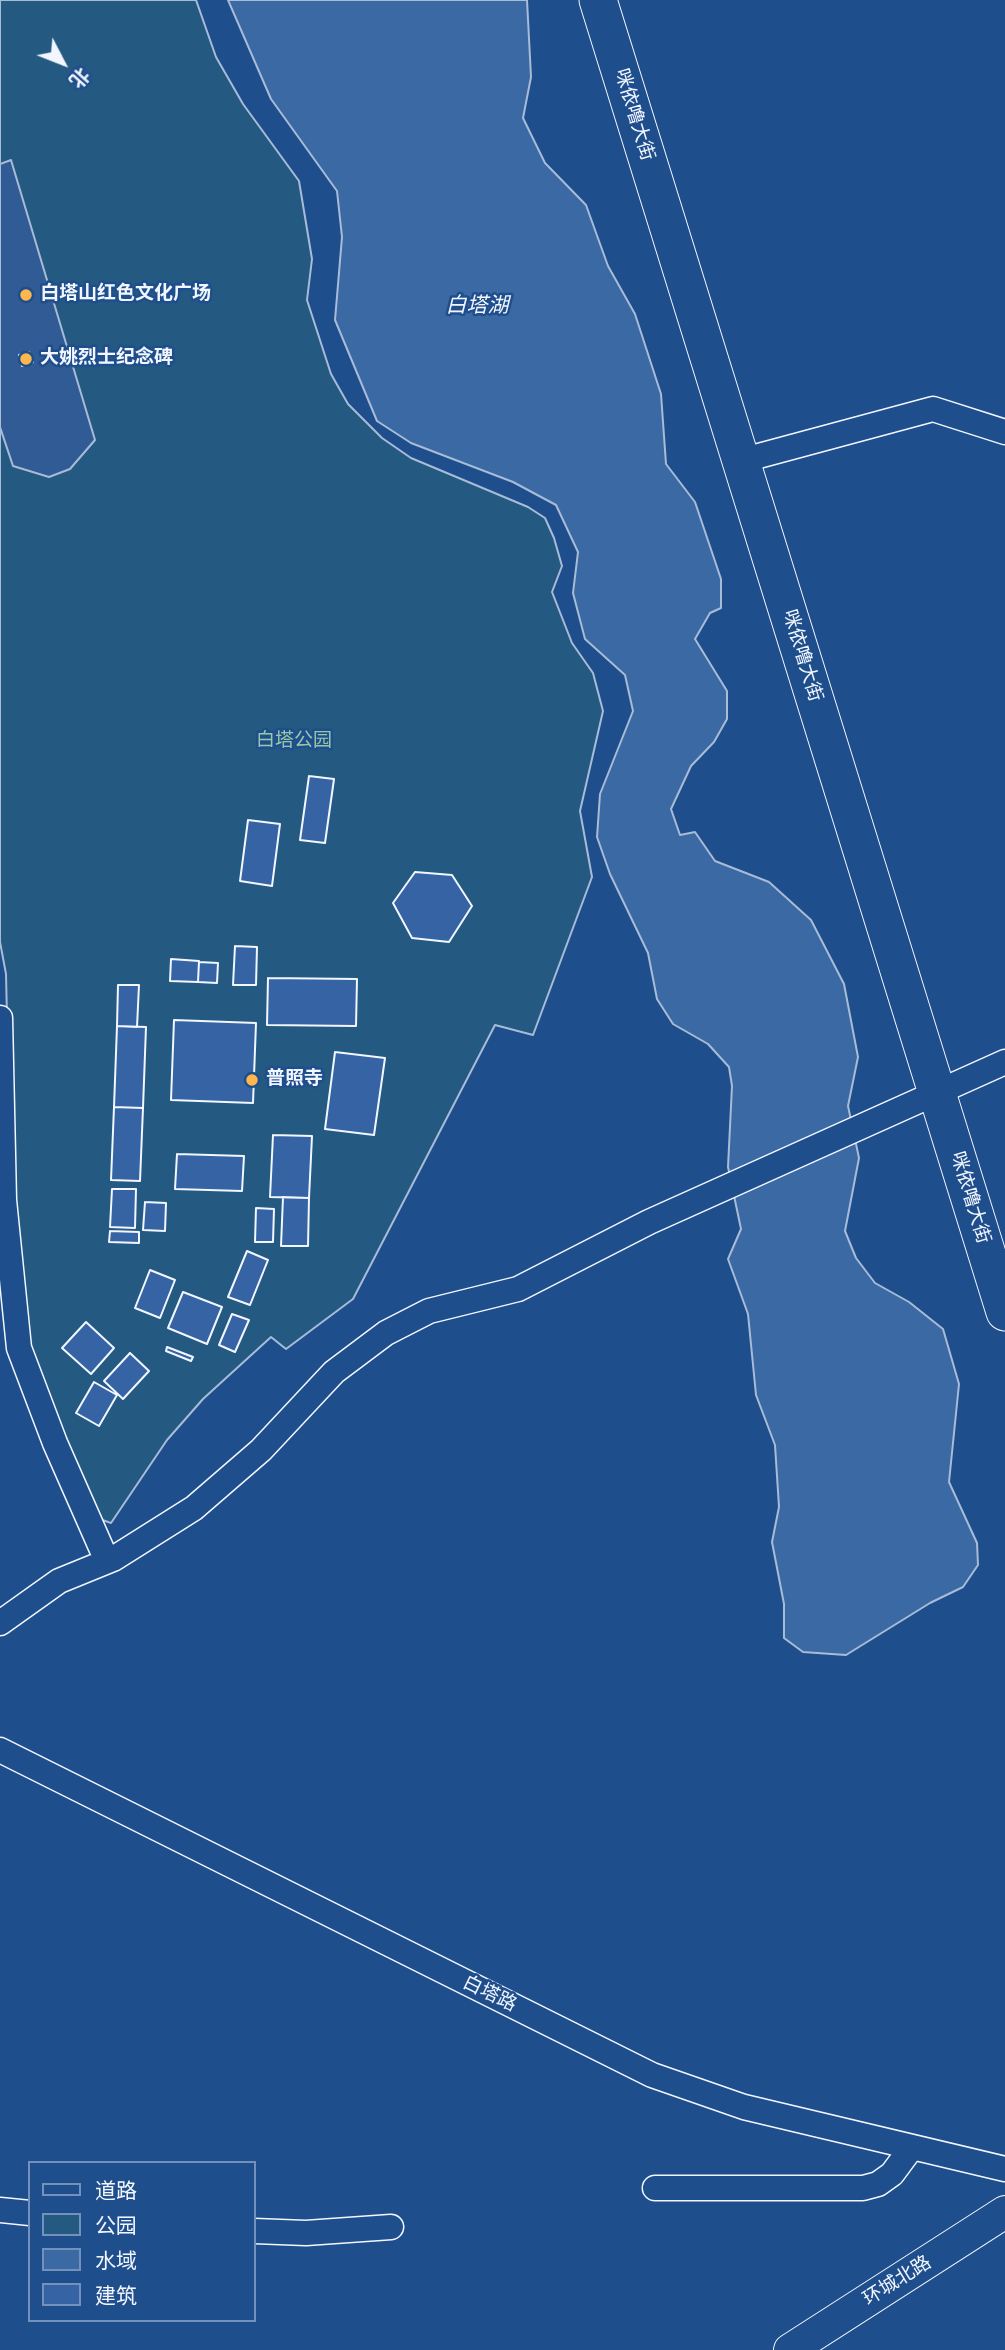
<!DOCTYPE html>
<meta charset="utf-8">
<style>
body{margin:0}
#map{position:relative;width:1005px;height:2350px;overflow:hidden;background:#1f4e8c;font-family:"Source Sans 3","Noto Sans SC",sans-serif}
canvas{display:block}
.legend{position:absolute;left:28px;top:2161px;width:228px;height:161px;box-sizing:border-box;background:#1f4e8c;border:2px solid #7391ba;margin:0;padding:9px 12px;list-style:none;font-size:21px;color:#f2f6ff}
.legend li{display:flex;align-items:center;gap:14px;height:35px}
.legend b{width:35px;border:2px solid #7391ba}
.north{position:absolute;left:28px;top:28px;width:70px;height:70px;-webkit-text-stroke:5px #1f4e8c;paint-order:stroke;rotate:132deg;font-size:19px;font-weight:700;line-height:28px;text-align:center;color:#f2f6ff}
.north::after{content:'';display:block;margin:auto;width:24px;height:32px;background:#f2f6ff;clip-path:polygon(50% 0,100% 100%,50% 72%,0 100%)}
</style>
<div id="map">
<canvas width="1005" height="2350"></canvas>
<ul class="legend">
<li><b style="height:9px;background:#1f4e8c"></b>道路</li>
<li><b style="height:19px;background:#245a82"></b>公园</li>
<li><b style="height:19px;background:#3b69a3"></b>水域</li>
<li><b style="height:19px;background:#3563a3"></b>建筑</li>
</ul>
<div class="north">北</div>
</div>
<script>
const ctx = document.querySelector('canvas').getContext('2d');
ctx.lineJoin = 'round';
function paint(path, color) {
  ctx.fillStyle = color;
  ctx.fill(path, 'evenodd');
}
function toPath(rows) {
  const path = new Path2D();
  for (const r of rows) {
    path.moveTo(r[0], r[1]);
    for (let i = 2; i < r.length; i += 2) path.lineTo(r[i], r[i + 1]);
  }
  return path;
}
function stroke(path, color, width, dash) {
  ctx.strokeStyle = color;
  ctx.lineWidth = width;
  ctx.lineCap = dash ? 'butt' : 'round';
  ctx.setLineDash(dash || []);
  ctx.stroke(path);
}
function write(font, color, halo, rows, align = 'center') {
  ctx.font = font + ' "Source Sans 3","Noto Sans SC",sans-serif';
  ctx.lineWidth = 5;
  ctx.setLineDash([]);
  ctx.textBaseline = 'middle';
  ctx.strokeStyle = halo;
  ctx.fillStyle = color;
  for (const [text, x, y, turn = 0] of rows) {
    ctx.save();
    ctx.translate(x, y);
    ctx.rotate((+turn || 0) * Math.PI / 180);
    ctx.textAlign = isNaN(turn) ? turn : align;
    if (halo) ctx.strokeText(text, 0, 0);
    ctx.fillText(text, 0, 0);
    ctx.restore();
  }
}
const green = toPath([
 [0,0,196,0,216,57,243,104,299,181,312,259,307,300,331,374,348,404,382,438,411,458,528,507,545,518,554,538,562,566,552,592,572,643,593,673,603,711,580,811,592,877,533,1035,495,1025,353,1299,286,1349,271,1337,203,1399,167,1440,111,1523,91,1516,29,1364,11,1196,6,974,0,942,0,0]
]);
const parking = toPath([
 [11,160,95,440,70,469,49,477,13,466,0,427,0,164,11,160]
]);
const water = toPath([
 [228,0,527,0,531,77,523,118,545,163,586,205,608,266,635,314,661,394,666,464,695,502,721,579,721,608,710,613,695,639,727,691,727,719,714,742,691,766,671,809,680,835,695,832,715,861,769,882,811,920,844,984,858,1057,848,1106,859,1158,845,1231,856,1258,875,1283,909,1302,943,1329,959,1384,949,1482,977,1543,978,1565,963,1587,930,1603,846,1655,803,1652,784,1638,784,1604,772,1542,779,1507,775,1445,756,1395,748,1314,728,1259,741,1229,728,1167,732,1086,729,1067,708,1044,673,1024,657,999,648,953,610,874,597,837,600,794,633,711,625,675,585,639,573,593,578,552,556,505,513,482,411,443,377,421,335,320,342,237,337,191,271,99,228,0]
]);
const building = toPath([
 [29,352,33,362,22,366,19,355,29,352],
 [309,776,334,779,325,843,300,840,309,776],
 [248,820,280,824,272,886,240,881,248,820],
 [415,872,452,875,472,906,449,942,412,938,393,903,415,872],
 [235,946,257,947,256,985,233,985,235,946],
 [171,959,199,961,198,982,170,981,171,959],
 [199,962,218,963,217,983,198,982,199,962],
 [268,978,357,979,356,1026,267,1025,268,978],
 [118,985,139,985,137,1027,117,1026,118,985],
 [174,1020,256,1023,253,1103,171,1100,174,1020],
 [117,1026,146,1027,143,1108,114,1107,117,1026],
 [335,1052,385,1058,374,1135,325,1129,335,1052],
 [114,1107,143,1108,140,1181,111,1180,114,1107],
 [273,1135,312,1136,309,1198,270,1197,273,1135],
 [177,1154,244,1156,242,1191,175,1189,177,1154],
 [112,1189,136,1189,135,1228,110,1227,112,1189],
 [283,1197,309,1198,308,1246,281,1246,283,1197],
 [145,1202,166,1203,165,1231,143,1230,145,1202],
 [256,1208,274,1209,273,1242,255,1242,256,1208],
 [110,1231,139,1232,139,1243,109,1242,110,1231],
 [247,1251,268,1260,250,1305,228,1297,247,1251],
 [150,1270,175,1280,160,1318,135,1308,150,1270],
 [183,1292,222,1307,207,1344,168,1328,183,1292],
 [232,1314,249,1320,235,1352,219,1345,232,1314],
 [86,1322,114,1348,91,1374,62,1348,86,1322],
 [167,1347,193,1357,191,1361,166,1351,167,1347],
 [130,1353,149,1371,123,1399,104,1381,130,1353],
 [94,1382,117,1395,99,1426,76,1413,94,1382]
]);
const minor = toPath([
 [740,461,933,409,1005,432],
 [0,1018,4,1200,19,1348,55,1443,107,1561],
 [0,1623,59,1581,113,1559,194,1508,261,1450,334,1372,386,1333,429,1311,518,1289,649,1222,1005,1062],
 [0,1750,652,2075,744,2107,1005,2169],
 [655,2188,863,2188,878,2184,892,2174,912,2147],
 [0,2210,30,2213],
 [254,2231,306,2233,391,2227]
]);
const major = toPath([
 [790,2350,1005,2212]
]);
const highway = toPath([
 [598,0,1005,1312]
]);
const markers = [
 [26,295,7,"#ffb74d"],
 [26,359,7,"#ffb74d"],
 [252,1080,7,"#ffb74d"]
];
const streetNames = [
 ["咪依噜大街",633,115,73],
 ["咪依噜大街",801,656,73],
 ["咪依噜大街",969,1198,73],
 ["白塔路",489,1995,26],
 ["环城北路",898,2282,-32]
];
const poiNames = [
 ["白塔山红色文化广场",40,295],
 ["大姚烈士纪念碑",40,359],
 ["普照寺",266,1080]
];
const parkNames = [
 ["白塔公园",294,742]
];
const waterNames = [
 ["白塔湖",477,307]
];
paint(green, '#245a82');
stroke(green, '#a8bbd7', 2);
paint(parking, '#305b95');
stroke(parking, '#a8bbd7', 2);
paint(water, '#3b69a3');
stroke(water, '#a8bbd7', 2);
paint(building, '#3563a3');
stroke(building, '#f2f6ff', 2);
stroke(minor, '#f2f6ff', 27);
stroke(major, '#f2f6ff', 34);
stroke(highway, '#f2f6ff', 39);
stroke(minor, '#1f4e8c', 24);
stroke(major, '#1f4e8c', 32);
stroke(highway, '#1f4e8c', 37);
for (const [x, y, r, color] of markers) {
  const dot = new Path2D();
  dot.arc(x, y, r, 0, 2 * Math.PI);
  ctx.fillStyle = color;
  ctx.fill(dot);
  stroke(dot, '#1f4e8c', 2.5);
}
write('19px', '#f2f6ff', '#1f4e8c', streetNames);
write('bold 19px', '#f2f6ff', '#1f4e8c', poiNames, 'left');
write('19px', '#97c8a6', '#1f4e8c', parkNames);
write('italic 21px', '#f2f6ff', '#1f4e8c', waterNames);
</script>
